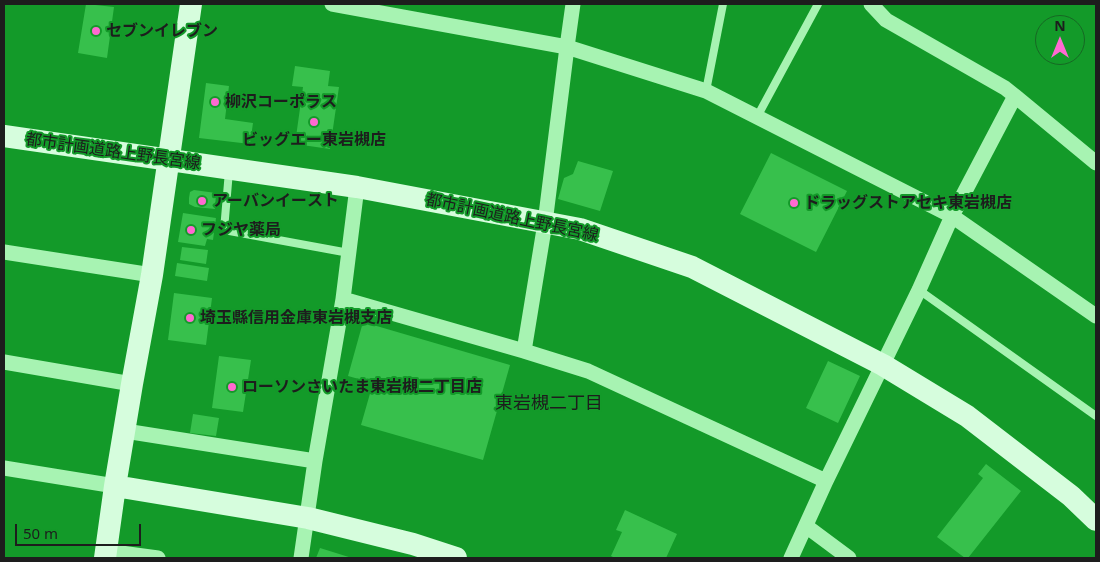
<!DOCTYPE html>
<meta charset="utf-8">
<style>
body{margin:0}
#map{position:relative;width:1100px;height:562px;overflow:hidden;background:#139a29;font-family:"Noto Sans",sans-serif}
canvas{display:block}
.frame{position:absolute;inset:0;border:5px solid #1d1d1d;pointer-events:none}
.north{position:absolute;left:1035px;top:15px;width:50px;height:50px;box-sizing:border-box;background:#139a29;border:1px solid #176824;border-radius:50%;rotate:0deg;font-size:14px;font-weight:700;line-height:20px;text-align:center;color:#1d1d1d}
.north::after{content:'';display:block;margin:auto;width:18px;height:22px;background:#ff69d1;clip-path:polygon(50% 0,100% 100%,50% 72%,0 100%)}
.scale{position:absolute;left:15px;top:524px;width:126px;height:22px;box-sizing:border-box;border:2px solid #1d1d1d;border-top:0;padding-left:6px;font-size:15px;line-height:18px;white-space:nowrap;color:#1d1d1d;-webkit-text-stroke:4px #139a29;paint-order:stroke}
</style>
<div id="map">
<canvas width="1100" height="562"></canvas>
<div class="frame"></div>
<div class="north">N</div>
<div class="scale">50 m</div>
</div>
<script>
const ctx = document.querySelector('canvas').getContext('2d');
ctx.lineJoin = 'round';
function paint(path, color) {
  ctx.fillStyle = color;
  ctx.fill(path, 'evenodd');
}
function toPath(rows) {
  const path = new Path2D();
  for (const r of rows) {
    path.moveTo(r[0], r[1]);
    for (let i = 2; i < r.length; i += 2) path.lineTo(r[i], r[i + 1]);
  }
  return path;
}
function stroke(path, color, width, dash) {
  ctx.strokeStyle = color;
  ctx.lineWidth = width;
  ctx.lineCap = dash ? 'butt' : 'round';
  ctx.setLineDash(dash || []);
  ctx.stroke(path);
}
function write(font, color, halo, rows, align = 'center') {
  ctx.font = font + ' "Noto Sans","Noto Sans JP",sans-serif';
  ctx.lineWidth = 4;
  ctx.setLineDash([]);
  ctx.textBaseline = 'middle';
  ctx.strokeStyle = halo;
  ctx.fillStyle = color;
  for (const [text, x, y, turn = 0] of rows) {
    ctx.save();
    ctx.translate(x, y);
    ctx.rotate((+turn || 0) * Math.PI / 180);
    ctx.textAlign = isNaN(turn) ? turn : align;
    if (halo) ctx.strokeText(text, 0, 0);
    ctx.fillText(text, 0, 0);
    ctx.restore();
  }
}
const building = toPath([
 [86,4,114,7,107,58,78,53],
 [295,66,330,71,328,86,339,87,330,149,295,144,303,87,292,86],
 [206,83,229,86,225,119,253,123,250,144,199,138],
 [771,153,847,191,816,252,740,214],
 [578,161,613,171,600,211,558,199,564,178,573,174],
 [194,190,216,193,215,209,195,207,189,204,189,198,190,192],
 [183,213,216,218,213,240,207,239,205,246,178,242],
 [182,247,208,250,206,264,180,260],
 [177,263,209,268,207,281,175,276],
 [174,293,212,298,206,345,168,340],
 [363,322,510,365,483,460,361,425,373,383,348,376],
 [219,356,251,360,243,412,212,408],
 [828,361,860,376,838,423,806,408],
 [193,414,219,418,216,436,190,433],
 [986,464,1021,491,968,558,965,558,937,537,983,478,978,474],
 [625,510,677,534,666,558,615,558,611,556,622,532,616,530],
 [320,548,352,558,316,558]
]);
const lane = toPath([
 [706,91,723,4],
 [757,117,818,4],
 [229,171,224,230,349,253],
 [919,290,1096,416]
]);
const street = toPath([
 [332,4,567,47,706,91,952,216,1096,316],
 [871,4,886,20,1005,88,1015,96],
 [4,252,152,275],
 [343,299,524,351,588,371,826,481],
 [524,351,545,223,567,47,573,4],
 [4,362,132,384],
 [125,431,315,461],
 [4,468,115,486],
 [806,526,849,558],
 [106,551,158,558],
 [301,558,315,461,343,299,357,187],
 [791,558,826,481,919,290,952,216,1015,96,1096,163]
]);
const secondary = toPath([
 [4,136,357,187,580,229,692,267,883,365,967,416,1071,496,1096,520],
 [115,486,308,518,413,544,456,558],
 [105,558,115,486,132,384,152,275,191,4]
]);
const markers = [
 [96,31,5,"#ff69d1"],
 [215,102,5,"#ff69d1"],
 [314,122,5,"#ff69d1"],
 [202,201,5,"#ff69d1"],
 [794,203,5,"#ff69d1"],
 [191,230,5,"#ff69d1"],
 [190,318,5,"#ff69d1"],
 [232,387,5,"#ff69d1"]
];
const poiNames = [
 ["セブンイレブン",106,31],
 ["柳沢コーポラス",225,102],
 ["ビッグエー東岩槻店",314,140,"center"],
 ["アーバンイースト",212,201],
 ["ドラッグストアセキ東岩槻店",804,203],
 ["フジヤ薬局",201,230],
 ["埼玉縣信用金庫東岩槻支店",200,318],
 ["ローソンさいたま東岩槻二丁目店",242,387]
];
const streetNames = [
 ["都市計画道路上野長宮線",113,152,8],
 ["都市計画道路上野長宮線",512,218,12]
];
const neighbourhoodNames = [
 ["東岩槻二丁目",549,404]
];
paint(building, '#37c04c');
stroke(lane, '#a7f3b2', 8);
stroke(street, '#a7f3b2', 15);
stroke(secondary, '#d6fddd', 22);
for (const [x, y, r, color] of markers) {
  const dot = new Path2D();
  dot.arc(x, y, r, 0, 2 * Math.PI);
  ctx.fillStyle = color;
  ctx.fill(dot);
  stroke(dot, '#139a29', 2);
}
write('bold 16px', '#1d1d1d', '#139a29', poiNames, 'left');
write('16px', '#1d1d1d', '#139a29', streetNames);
write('18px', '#1d1d1d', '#139a29', neighbourhoodNames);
</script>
